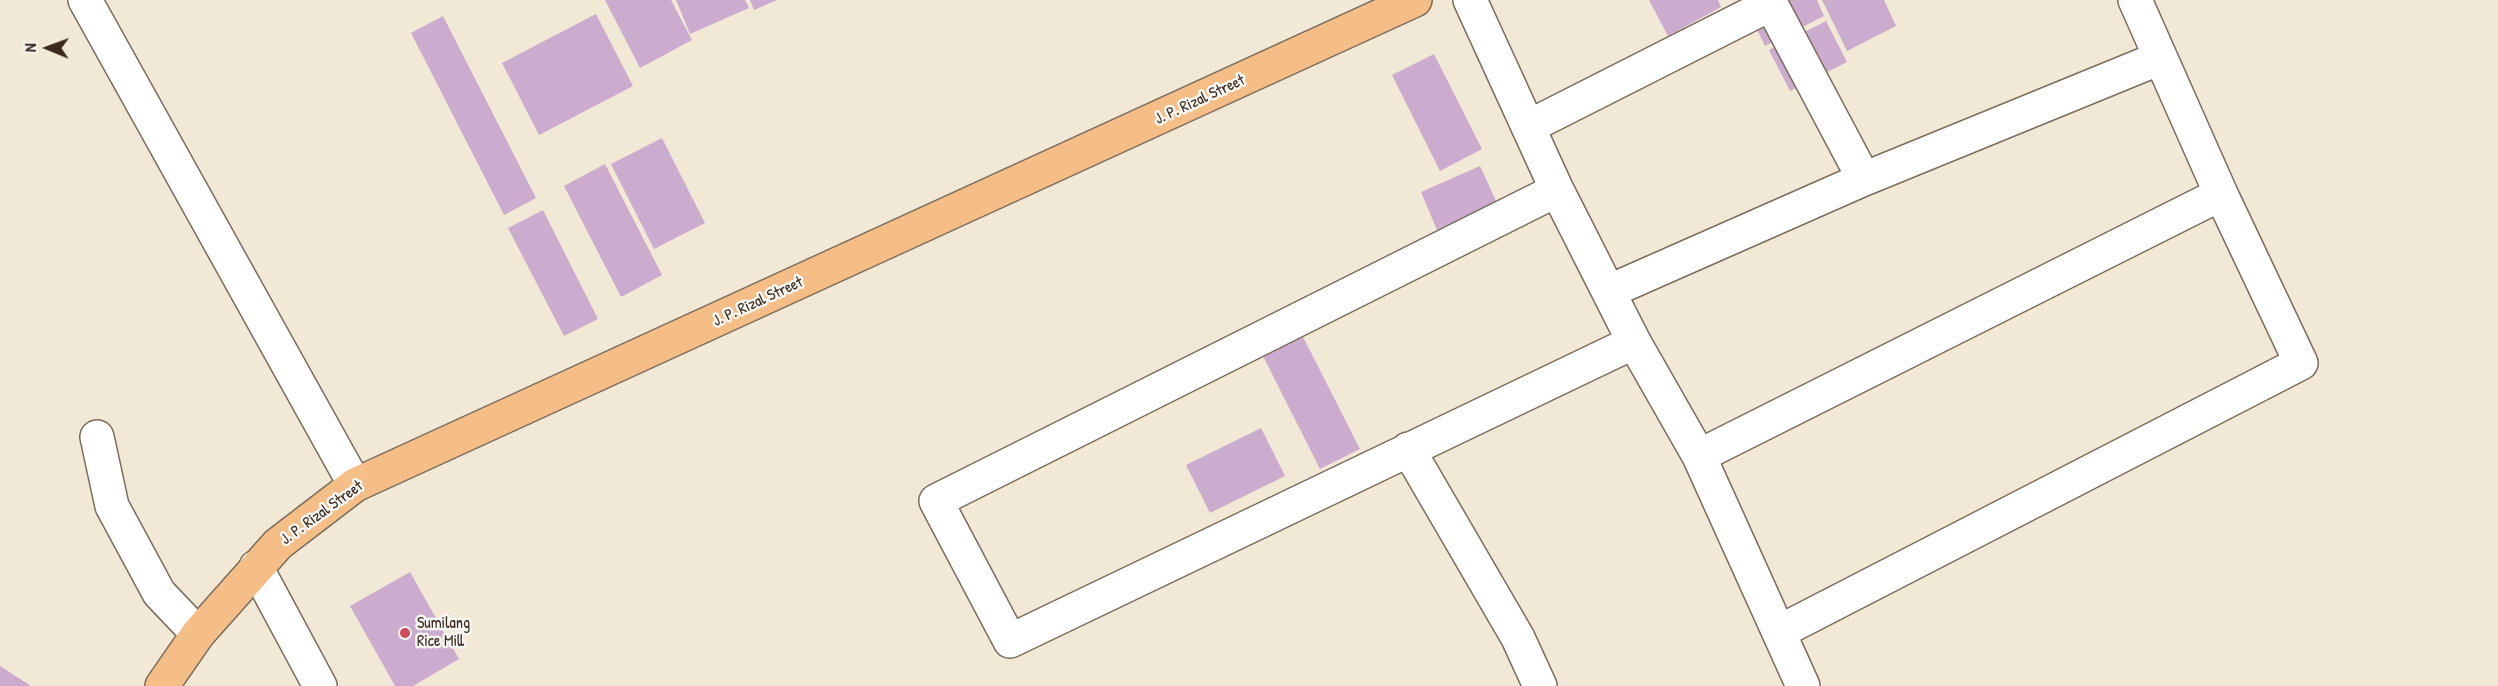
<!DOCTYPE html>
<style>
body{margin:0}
#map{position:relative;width:2498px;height:686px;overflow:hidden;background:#f1e9d5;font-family:"Patrick Hand",sans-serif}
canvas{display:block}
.north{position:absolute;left:18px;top:18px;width:60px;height:60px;-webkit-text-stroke:4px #f6f6f2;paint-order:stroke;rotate:271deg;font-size:16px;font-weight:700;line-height:24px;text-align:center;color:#3b2a1e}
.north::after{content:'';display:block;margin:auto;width:21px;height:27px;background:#3b2a1e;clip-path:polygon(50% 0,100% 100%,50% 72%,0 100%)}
</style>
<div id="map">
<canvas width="2498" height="686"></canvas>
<div class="north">N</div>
</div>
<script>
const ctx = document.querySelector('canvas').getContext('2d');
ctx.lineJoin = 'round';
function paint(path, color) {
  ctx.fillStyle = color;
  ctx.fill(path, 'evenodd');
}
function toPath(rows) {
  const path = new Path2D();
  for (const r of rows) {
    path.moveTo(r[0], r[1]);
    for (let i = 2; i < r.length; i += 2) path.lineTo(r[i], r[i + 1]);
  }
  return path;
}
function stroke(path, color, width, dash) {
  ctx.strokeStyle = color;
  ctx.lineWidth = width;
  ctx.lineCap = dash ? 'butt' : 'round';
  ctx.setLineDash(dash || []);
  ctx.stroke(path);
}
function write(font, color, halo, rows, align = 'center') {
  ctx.font = font + ' "Patrick Hand",sans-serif';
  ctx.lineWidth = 5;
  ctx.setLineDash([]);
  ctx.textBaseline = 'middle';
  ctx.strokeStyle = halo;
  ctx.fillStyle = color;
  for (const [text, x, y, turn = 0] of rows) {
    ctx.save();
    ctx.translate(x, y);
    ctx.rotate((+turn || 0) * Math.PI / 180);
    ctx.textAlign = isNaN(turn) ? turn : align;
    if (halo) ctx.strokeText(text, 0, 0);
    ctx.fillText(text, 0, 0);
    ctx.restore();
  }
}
const building = toPath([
 [605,0,671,0,692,40,640,68],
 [676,0,745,0,749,8,690,34],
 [750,0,777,0,754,10],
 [1649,0,1718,0,1721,7,1668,36],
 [1756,0,1817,0,1824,16,1765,46,1745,5],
 [1822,0,1884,0,1896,26,1847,51],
 [596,14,633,86,539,135,502,63],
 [443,16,536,198,504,215,411,33],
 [1826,21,1847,62,1790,91,1769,50],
 [1434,54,1482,149,1440,171,1392,75],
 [662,138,705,223,654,249,611,164],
 [605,164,662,275,621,297,564,186],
 [1480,166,1497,203,1437,230,1421,192],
 [543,210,598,319,564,336,508,228],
 [1300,331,1360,449,1320,469,1261,352],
 [1261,428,1285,476,1210,513,1186,465],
 [410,572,459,659,413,686,395,686,350,606],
 [0,666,31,686,0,686]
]);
const minor = toPath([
 [85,0,355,485],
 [1470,0,1557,190,1634,342,1699,456,1803,686],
 [1528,127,1771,4,1864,179],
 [1557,190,936,501,1010,641,1634,342],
 [1610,291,1864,179,2160,58],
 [97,437,112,506,159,593,198,634],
 [1408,449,1518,638,1540,686],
 [1699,456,2221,194],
 [256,567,320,686],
 [1779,632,2301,363,2221,194,2135,0]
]);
const major = toPath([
 [162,686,198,634,278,544,355,485,1415,0]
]);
const markers = [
 [405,633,6,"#d1495b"]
];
const streetNames = [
 ["J. P. Rizal Street",1200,100,-25],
 ["J. P. Rizal Street",758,302,-25],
 ["J. P. Rizal Street",322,513,-36]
];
const poiNames = [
 ["Sumilang",417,624],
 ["Rice Mill",417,642]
];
paint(building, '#cbaccf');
stroke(minor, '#7b6d5e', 36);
stroke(major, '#7b6d5e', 36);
stroke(minor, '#fff', 33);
stroke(major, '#f5be86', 33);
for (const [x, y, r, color] of markers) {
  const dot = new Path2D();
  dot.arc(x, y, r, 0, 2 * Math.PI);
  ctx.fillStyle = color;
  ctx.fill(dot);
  stroke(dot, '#f6f6f2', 2);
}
write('16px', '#3b2a1e', '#f6f6f2', streetNames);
write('16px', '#3b2a1e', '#f6f6f2', poiNames, 'left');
</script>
